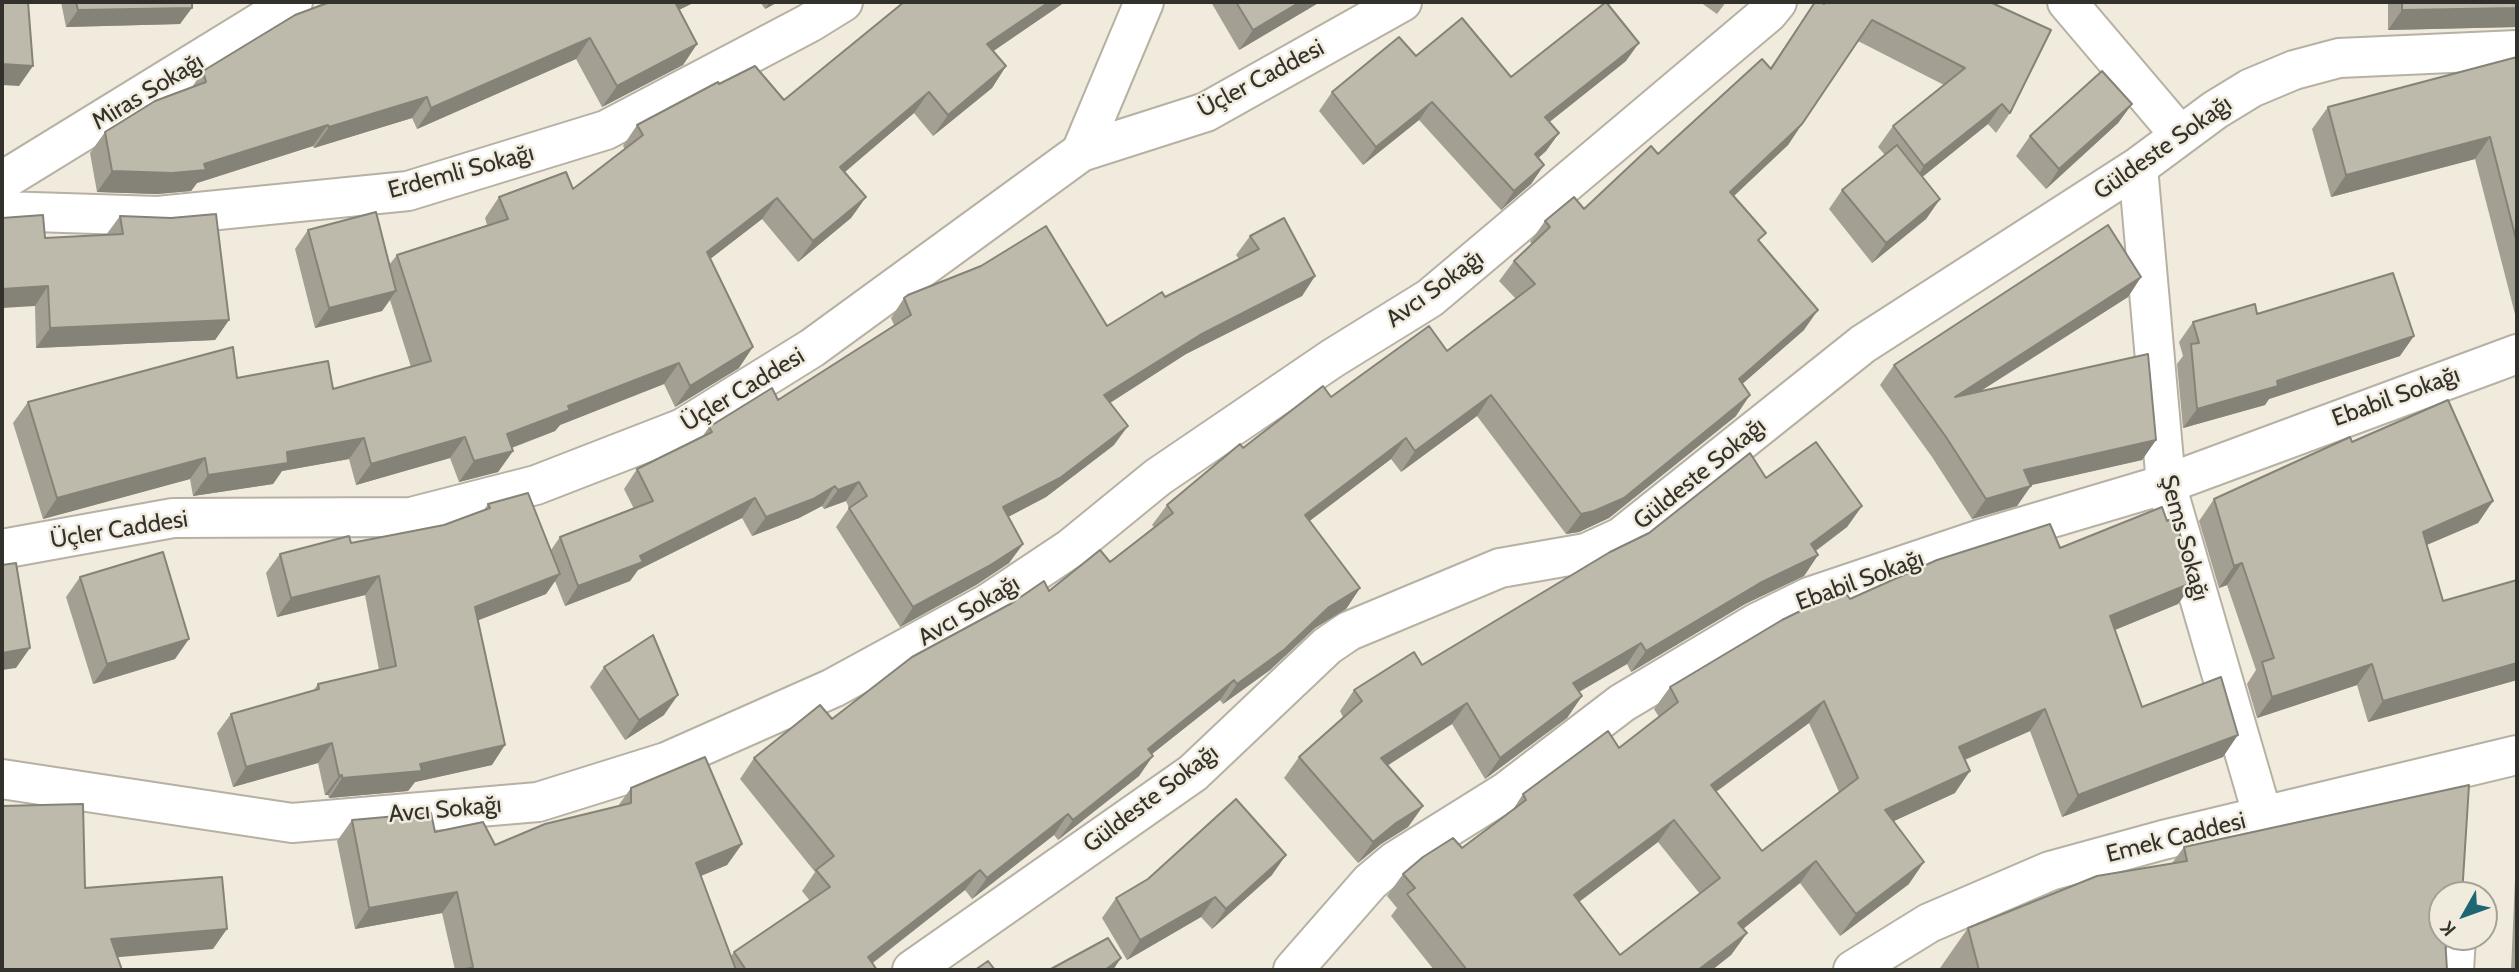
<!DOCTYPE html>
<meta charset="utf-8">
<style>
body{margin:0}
#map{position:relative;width:2519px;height:972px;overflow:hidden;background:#f0ebdd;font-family:Cabin,sans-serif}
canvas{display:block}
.frame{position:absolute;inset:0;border:4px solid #33312c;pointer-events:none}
.north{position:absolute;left:2428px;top:881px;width:70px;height:70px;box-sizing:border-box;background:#f0ebdd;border:2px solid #a4a196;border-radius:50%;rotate:230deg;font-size:19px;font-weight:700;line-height:28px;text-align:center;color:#33312c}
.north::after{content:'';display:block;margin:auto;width:24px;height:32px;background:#1d6673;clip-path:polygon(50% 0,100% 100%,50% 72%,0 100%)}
</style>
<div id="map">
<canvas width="2519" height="972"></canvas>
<div class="frame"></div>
<div class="north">K</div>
</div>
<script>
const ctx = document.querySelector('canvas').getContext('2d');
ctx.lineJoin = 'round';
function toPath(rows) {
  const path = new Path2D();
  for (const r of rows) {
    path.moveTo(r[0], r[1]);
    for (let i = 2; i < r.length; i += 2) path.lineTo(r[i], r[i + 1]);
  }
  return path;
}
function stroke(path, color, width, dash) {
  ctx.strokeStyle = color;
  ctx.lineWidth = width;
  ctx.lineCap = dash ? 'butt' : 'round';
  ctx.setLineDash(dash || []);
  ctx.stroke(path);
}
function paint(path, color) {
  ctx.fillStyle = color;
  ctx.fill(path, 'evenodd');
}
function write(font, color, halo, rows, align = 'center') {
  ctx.font = font + ' Cabin,sans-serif';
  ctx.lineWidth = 5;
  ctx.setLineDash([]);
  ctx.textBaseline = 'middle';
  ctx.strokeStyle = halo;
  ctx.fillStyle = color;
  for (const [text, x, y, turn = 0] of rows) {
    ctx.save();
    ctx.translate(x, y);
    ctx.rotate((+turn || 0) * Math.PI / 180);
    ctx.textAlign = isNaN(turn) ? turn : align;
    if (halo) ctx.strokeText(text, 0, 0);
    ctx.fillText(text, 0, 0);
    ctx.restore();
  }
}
const minor = toPath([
 [2067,2,2180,135],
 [1081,152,1144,2],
 [2138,167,2166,484,2263,817],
 [2,181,293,2],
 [2,211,158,216,408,191,606,130,809,23,843,2],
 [2,549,173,518,411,517,536,485,683,428,812,348,1081,152,1206,112,1402,2],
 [2,779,292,823,538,802,666,762,833,688,987,604,1071,548,1158,477,1333,358,1430,298,1768,13,1777,2],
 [912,970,1193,773,1327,646,1349,631,1500,568,1586,553,1621,537,1863,344,2138,167,2215,110,2251,88,2294,70,2339,58,2517,50],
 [1293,970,1370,882,1395,861,1507,791,1622,703,1756,623,1809,597,1981,539,2166,484,2517,354],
 [1853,970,1929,923,2050,871,2163,840,2517,755],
 [2454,970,2456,937]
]);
const wall = toPath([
 [61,2,192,2,180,24,66,27],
 [695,2,679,10,697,44,683,65,602,107,576,59,417,129,412,118,314,148,313,146,197,183,191,191,157,194,97,192,90,153,105,132,192,87,203,71],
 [760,2,778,2,765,9],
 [904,2,1065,2,993,51,1006,66,992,88,933,136,914,113,845,172,866,197,851,218,798,262,762,219,710,259,739,368,675,407,664,384,560,425,555,431,512,448,513,451,498,472,459,482,450,458,356,485,349,459,282,471,273,484,193,496,190,479,43,519,13,423,28,402,237,378,333,389,411,367,390,300,382,311,315,328,295,249,308,230,389,265,397,255,487,225,485,218,499,197,573,189,625,149,623,146,637,125,719,84,784,100],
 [1211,2,1320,2,1239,50],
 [1700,2,1726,2,1717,14],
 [1815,2,1990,2,2010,113,1996,133,1988,124,1922,177,1940,199,1926,219,1872,263,1829,209,1842,190,1885,155,1878,147,1893,126,1944,85,1858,41,1788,145,1733,196,1760,242,1804,330,1742,384,1736,416,1609,518,1579,532,1566,534,1477,416,1401,472,1391,459,1309,521,1360,588,1346,609,1315,628,1270,670,1223,704,1220,700,1152,754,1139,776,1058,840,1054,835,972,899,965,890,873,963,877,970,455,970,442,913,355,929,337,841,352,820,435,832,495,845,618,806,631,788,742,844,727,865,701,876,731,956,734,952,810,901,802,891,815,872,740,779,754,758,832,719,1049,591,1110,562,1154,527,1152,525,1167,505,1243,448,1331,397,1447,351,1516,299,1499,281,1514,261,1532,244,1530,242,1545,221,1584,209,1658,154,1770,68],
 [2388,2,2517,2,2517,27,2388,30],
 [1416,56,1511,77,1626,61,1549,122,1559,133,1546,151,1538,158,1544,165,1531,184,1501,210,1419,120,1363,165,1319,111,1332,92],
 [2517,57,2517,318,2516,318,2475,159,2331,197,2312,129,2328,107],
 [2132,104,2118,123,2046,189,2016,156,2030,136],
 [120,216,229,320,215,340,36,348,35,306,45,238,106,235],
 [1250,236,1315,276,1302,296,1186,354,1110,403,1114,445,1046,497,1008,517,1023,544,1009,563,976,585,900,627,836,527,849,508,846,501,824,509,822,506,799,518,752,536,742,518,638,570,630,581,565,606,555,581,546,594,478,620,492,765,415,782,408,791,329,798,328,795,325,795,318,763,233,787,217,733,231,714,313,691,318,684,379,670,365,595,277,617,266,573,280,554,351,543,444,525,484,510,488,504,551,550,560,537,634,509,624,489,637,469,702,437,709,427,778,400,894,325,891,318,904,298,1107,326,1239,259,1236,255],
 [2141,277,2128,297,1981,391,2156,440,2142,460,2030,485,2017,506,1972,519,1932,457,1880,385,1894,365],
 [2257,314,2400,356,2269,399,2265,405,2183,428,2177,364,2183,356,2179,342,2193,322],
 [2352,442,2493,501,2478,523,2426,545,2443,601,2517,580,2517,680,2368,722,2357,685,2257,718,2247,684,2256,670,2227,585,2219,588,2199,521,2214,499],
 [1766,478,1862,506,1847,527,1816,551,1818,555,1804,576,1745,604,1631,672,1627,664,1579,692,1582,696,1567,718,1485,779,1452,724,1387,766,1423,806,1408,827,1381,844,1358,863,1284,778,1299,757,1343,717,1340,711,1354,690,1422,665],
 [2060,548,2194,582,2178,604,2115,630,2142,707,2223,757,2062,817,2030,731,1965,760,1955,793,1894,821,1909,884,1840,936,1800,883,1743,929,1747,933,1731,955,1712,970,1434,970,1391,916,1397,908,1387,896,1403,874,1462,848,1512,811,1523,794,1619,748,1659,717,1654,709,1670,687,1850,599],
 [1809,723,1839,792,1762,851,1716,792],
 [1658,842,1700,894,1620,955,1579,902],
 [80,577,175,659,93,684,66,597],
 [604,667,664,715,625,740,590,687],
 [2184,847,2442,937,2454,937,2446,949,2447,970,1941,970,1940,968,1968,928,2172,863],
 [1272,875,1212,929,1201,917,1127,960,1102,918,1116,898],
 [2517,877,2517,970,2511,970,2515,880]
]);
const shadedWall = toPath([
 [671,2,695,2,658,20],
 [770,2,778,2,765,9],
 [1049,2,1065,2,973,65,987,44],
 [1300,2,1320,2,1239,50,1253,30],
 [192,8,180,24,66,27,78,10],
 [2517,8,2517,27,2388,30,2402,10],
 [590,38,576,59,417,129,431,108],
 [1639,43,1626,61,1532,136,1545,117],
 [697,44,683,65,602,107,617,86],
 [2,64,33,66,19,86,2,85],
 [1006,66,992,88,933,136,948,115],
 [929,92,914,113,826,188,840,167],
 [427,97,412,118,314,148,329,127],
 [1432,102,1419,120,1363,165,1376,147],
 [2002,104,1988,124,1910,187,1924,166],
 [2132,104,2118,123,2046,189,2059,169],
 [1802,124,1788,145,1716,213,1730,192],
 [328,125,313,146,197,183,191,191,157,194,97,192,112,171,204,164],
 [1559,133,1546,151,1522,173,1535,154],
 [2490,137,2475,159,2331,197,2346,175],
 [1544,165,1531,184,1501,210,1514,191],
 [866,197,851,218,798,262,813,241],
 [777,198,762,219,692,273,707,252],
 [1940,199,1926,219,1872,263,1886,243],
 [1315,276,1302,296,1186,354,1091,415,1104,395,1200,335],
 [2141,277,2128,297,1941,416,1955,397],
 [48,286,35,306,2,308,2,289],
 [396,291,382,311,315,328,329,308],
 [1818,310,1804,330,1724,400,1739,379],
 [229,320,215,340,36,348,50,328],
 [2414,336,2400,356,2269,399,2265,405,2183,428,2197,409],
 [753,347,739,368,675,407,690,386],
 [679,363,664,384,560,425,555,431,492,455,507,434,568,406],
 [1491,395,1477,416,1401,472,1415,451],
 [1750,395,1736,416,1609,518,1579,532,1566,534,1581,514],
 [1128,426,1114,445,1046,497,989,527,1003,507],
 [465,437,450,458,356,485,371,464],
 [364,438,349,459,282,471,273,484,193,496,208,475,287,452],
 [1406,438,1391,459,1290,536,1305,515],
 [2156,440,2142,460,2010,490,2024,470],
 [513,451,498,472,459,482,474,461],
 [205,458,190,479,43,519,57,498],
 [859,482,846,501,824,509,838,490],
 [835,486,822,506,799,518,752,536,766,517],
 [2031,486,2017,506,1972,519,1986,499],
 [755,498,742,518,638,570,630,581,565,606,578,586],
 [2493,501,2478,523,2408,553,2423,532],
 [1862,506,1847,527,1796,565,1811,544],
 [1023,544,1009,563,976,585,900,627,913,607],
 [1818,555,1804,576,1745,604,1631,672,1646,651,1760,583],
 [2242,563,2227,585,2219,588,2234,566],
 [560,574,546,594,461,627,475,607],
 [379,576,365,595,277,617,291,598],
 [2194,582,2178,604,2095,638,2110,616],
 [1360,588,1346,609,1315,628,1270,670,1223,704,1237,684,1329,607],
 [189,639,175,659,93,684,107,664],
 [1641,643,1627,664,1558,704,1573,683],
 [30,648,16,668,2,670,2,653],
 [2517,663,2517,680,2368,722,2383,701],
 [2372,664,2357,685,2257,718,2272,697],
 [1234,680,1220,700,1133,769,1148,749],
 [678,695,664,715,625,740,639,720],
 [1582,696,1567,718,1485,779,1500,758],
 [1824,701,1809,723,1695,807,1711,785],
 [1467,703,1452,724,1366,779,1381,758],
 [2045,709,2030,731,1943,769,1959,747],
 [2238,735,2223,757,2062,817,2078,795],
 [332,743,318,763,233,787,246,767],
 [505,745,492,765,415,782,408,791,329,798,342,778,420,764],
 [1153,756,1139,776,1058,840,1073,820],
 [1970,771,1955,793,1870,832,1885,810],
 [342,775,328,795,325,795,339,776],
 [1423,806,1408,827,1381,844,1358,863,1373,842,1396,823],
 [1068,814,1054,835,972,899,987,878],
 [1674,820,1658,842,1559,917,1574,895],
 [742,844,727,865,681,884,696,863],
 [1286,855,1272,875,1212,929,1226,909],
 [1816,861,1800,883,1723,945,1738,923],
 [1924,862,1909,884,1840,936,1856,914],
 [980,870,965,890,863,970,868,957],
 [457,892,442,913,355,929,369,908],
 [1215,897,1201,917,1127,960,1140,940],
 [227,929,213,949,97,959,111,939],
 [1747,933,1731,955,1712,970,1698,970],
 [2442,937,2454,937,2431,970],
 [1121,958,1113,970,1105,970]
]);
const building = toPath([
 [2,2,28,2,33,66,2,64,2,2],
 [76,2,192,2,192,8,78,10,76,2],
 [330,2,675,2,697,44,617,86,590,38,431,108,427,97,329,127,328,125,204,164,206,170,172,173,112,171,105,132,155,101,206,82,203,71,295,15,330,2],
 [904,2,1049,2,987,44,1006,66,948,115,929,92,840,167,866,197,813,241,777,198,707,252,753,347,690,386,679,363,568,406,570,410,507,434,513,451,474,461,465,437,371,464,364,438,287,452,288,463,208,475,205,458,57,498,28,402,233,347,237,378,328,361,333,389,431,361,397,255,508,219,499,197,566,172,573,189,643,135,637,125,718,82,719,84,755,66,784,100,904,2],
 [1236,2,1300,2,1253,30,1236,2],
 [1606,2,1639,43,1545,117,1559,133,1535,154,1544,165,1514,191,1432,102,1376,147,1332,92,1399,37,1416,56,1462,18,1511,77,1606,2],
 [1815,2,1821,2,1824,4,1825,2,1990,2,2051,30,2010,113,2002,104,1924,166,1893,126,1965,68,1872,20,1802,124,1730,192,1766,233,1758,240,1818,310,1739,379,1750,395,1624,498,1594,511,1581,514,1491,395,1415,451,1406,438,1305,515,1360,588,1329,607,1285,649,1237,684,1234,680,1148,749,1153,756,1073,820,1068,814,987,878,980,870,868,957,877,970,746,970,734,952,830,887,816,870,834,856,754,758,820,705,832,719,912,657,1012,603,1044,581,1049,591,1100,550,1110,562,1173,513,1167,505,1240,444,1243,448,1323,386,1331,397,1429,326,1447,351,1535,284,1514,261,1550,227,1545,221,1574,197,1584,209,1651,146,1658,154,1762,59,1771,69,1815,2],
 [2402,2,2517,2,2517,8,2402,10,2402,2],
 [2517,57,2517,243,2490,137,2346,175,2328,107,2517,57],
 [2102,71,2132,104,2059,169,2030,136,2102,71],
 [1897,145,1940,199,1886,243,1842,190,1897,145],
 [376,212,396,291,329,308,308,230,376,212],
 [216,214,229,320,50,328,48,286,2,289,2,218,43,215,45,238,123,234,120,216,171,218,216,214],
 [1284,218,1315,276,1200,335,1104,395,1128,426,1060,478,1003,507,1023,544,989,566,913,607,849,508,867,496,859,482,838,490,835,486,813,499,766,517,755,498,640,556,643,562,578,586,560,537,653,501,637,469,712,432,709,427,772,388,778,400,911,315,904,298,908,295,981,266,1046,226,1107,326,1162,292,1165,297,1259,249,1250,236,1284,218],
 [2108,225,2141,277,1955,397,2148,354,2156,440,2024,470,2031,486,1986,499,1946,437,1894,365,2108,225],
 [2393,273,2414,336,2277,381,2278,386,2197,409,2191,344,2199,343,2193,322,2255,304,2257,314,2393,273],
 [2448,400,2493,501,2423,532,2443,601,2517,580,2517,663,2383,701,2372,664,2272,697,2262,662,2274,658,2242,563,2234,566,2214,499,2350,437,2352,442,2448,400],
 [1816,442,1862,506,1811,544,1818,555,1760,583,1646,651,1641,643,1573,683,1582,696,1500,758,1467,703,1381,758,1423,806,1396,823,1373,842,1299,757,1362,701,1354,690,1414,652,1422,665,1610,552,1649,533,1750,453,1766,478,1816,442],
 [528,493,560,574,475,607,505,745,420,764,422,771,342,778,342,775,339,776,332,743,246,767,231,714,319,689,318,684,396,666,379,576,291,598,280,554,349,536,351,543,444,525,490,508,488,504,528,493],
 [2162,507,2167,521,2175,517,2194,582,2110,616,2142,707,2221,677,2238,735,2078,795,2045,709,1959,747,1970,771,1885,810,1924,862,1856,914,1816,861,1738,923,1747,933,1698,970,1467,970,1407,894,1415,888,1403,874,1423,857,1453,838,1462,848,1526,800,1523,794,1608,731,1619,748,1678,702,1670,687,1782,620,1833,595,1844,591,1850,599,1937,560,2050,524,2060,548,2162,507],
 [1824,701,1858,778,1762,851,1711,785,1824,701],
 [1674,820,1720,878,1620,955,1574,895,1674,820],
 [163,552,189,639,107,664,80,577,163,552],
 [16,563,30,648,2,653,2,565,16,563],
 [653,635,678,695,639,720,604,667,653,635],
 [705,757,742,844,696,863,736,970,463,970,473,967,457,892,369,908,352,820,431,813,435,832,483,822,495,845,545,824,631,803,631,788,705,757],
 [2469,785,2462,895,2442,895,2442,937,2445,937,2447,970,1979,970,1968,928,2097,876,2187,861,2184,847,2469,785],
 [1236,799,1286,855,1226,909,1215,897,1140,940,1116,898,1148,879,1236,799],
 [83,804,85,888,222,877,227,929,111,939,122,970,2,970,2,806,83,804],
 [1108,938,1121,958,1105,970,1049,970,1108,938],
 [988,961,995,970,975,970,988,961]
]);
const streetNames = [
 ["Üçler Caddesi",1261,79,-28],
 ["Miras Sokağı",148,92,-31],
 ["Güldeste Sokağı",2163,148,-35],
 ["Erdemli Sokağı",461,172,-15],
 ["Avcı Sokağı",1435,289,-36],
 ["Üçler Caddesi",743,390,-31],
 ["Ebabil Sokağı",2396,397,-20],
 ["Güldeste Sokağı",1700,474,-39],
 ["Üçler Caddesi",119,530,-9],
 ["Şems Sokağı",2184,538,75],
 ["Ebabil Sokağı",1860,581,-20],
 ["Avcı Sokağı",969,611,-31],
 ["Güldeste Sokağı",1151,799,-37],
 ["Avcı Sokağı",445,810,-5],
 ["Emek Caddesi",2176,838,-14]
];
stroke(minor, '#b6b1a3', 42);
stroke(minor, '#fff', 38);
paint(wall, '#a3a093');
paint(shadedWall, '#858278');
paint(building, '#bebaab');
stroke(building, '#858278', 2);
write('24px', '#33312c', '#f0ebdd', streetNames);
</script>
